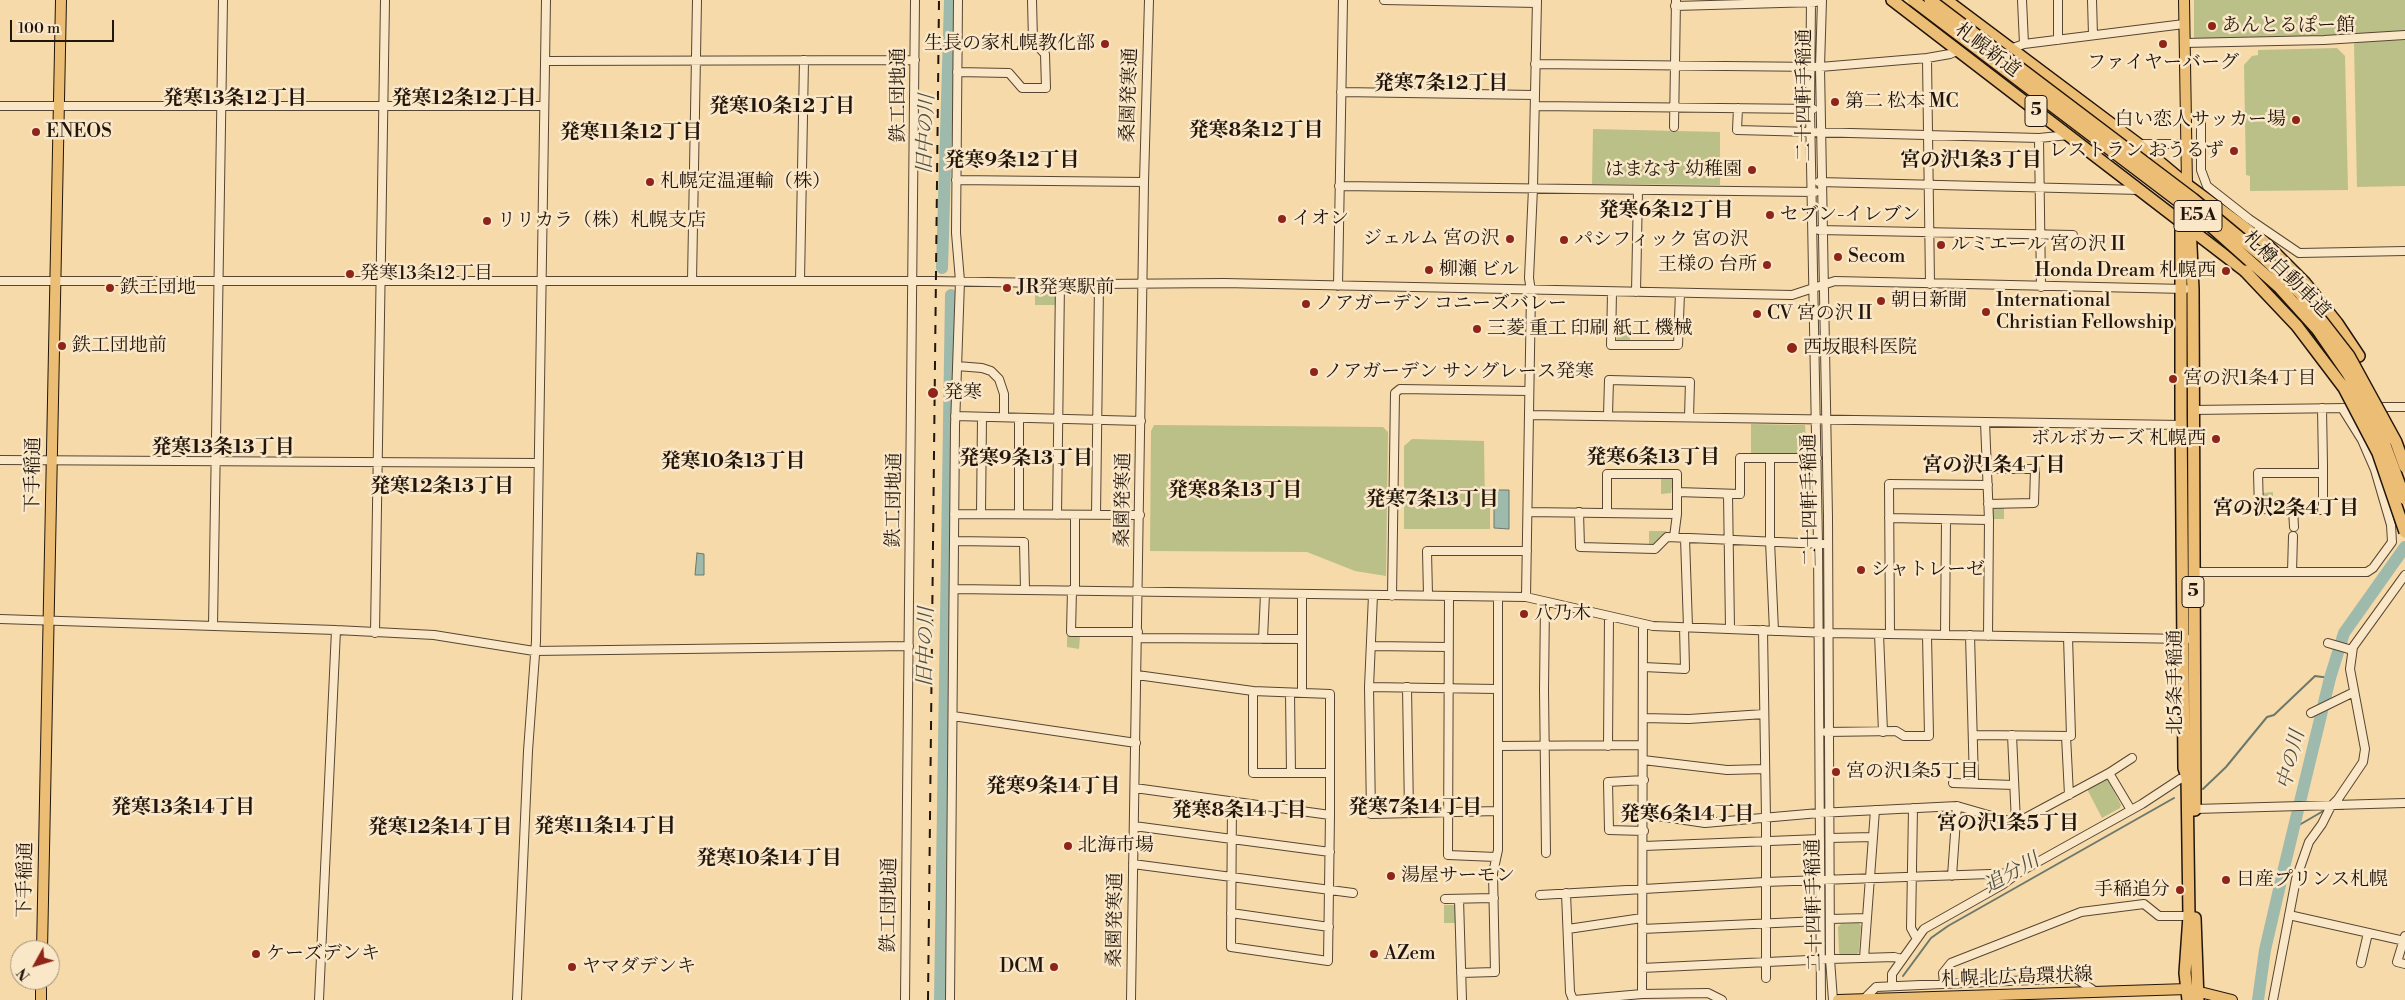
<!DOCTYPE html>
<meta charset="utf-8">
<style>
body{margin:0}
#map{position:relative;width:2405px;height:1000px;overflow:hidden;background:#f6daaa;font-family:"Libre Bodoni",serif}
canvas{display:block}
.north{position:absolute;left:10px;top:940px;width:50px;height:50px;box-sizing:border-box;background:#f9e7c8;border:1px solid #a3937c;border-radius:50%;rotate:231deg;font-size:14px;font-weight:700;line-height:20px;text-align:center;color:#22150b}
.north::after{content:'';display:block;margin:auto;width:18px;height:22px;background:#8f2418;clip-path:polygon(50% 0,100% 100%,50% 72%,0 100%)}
.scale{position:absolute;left:10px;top:20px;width:104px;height:22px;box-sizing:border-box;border:2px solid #22150b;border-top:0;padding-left:6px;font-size:15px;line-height:18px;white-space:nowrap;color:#22150b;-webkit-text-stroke:4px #f9e7c8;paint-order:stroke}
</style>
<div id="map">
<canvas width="2405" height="1000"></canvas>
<div class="north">N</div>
<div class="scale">100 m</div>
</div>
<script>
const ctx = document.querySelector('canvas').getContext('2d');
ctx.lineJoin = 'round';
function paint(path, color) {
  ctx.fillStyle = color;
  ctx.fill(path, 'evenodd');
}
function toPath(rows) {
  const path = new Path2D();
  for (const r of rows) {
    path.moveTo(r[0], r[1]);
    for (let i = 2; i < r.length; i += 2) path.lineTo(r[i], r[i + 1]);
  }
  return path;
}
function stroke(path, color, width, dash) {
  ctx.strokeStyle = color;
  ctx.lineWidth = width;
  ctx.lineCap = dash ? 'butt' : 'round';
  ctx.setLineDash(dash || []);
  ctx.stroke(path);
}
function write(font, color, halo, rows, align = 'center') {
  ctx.font = font + ' "Libre Bodoni","Noto Serif JP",serif';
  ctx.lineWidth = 5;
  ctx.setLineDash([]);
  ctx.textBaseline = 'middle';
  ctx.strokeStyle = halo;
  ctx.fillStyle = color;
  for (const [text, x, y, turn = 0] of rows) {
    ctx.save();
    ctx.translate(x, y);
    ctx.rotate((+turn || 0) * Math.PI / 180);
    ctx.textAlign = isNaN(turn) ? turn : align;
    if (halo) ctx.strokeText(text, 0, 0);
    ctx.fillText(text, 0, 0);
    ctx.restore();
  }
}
const green = toPath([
 [2194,0,2405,0,2405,32,2194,41],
 [2405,40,2405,186,2357,187,2354,44,2356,42],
 [2337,48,2345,56,2348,190,2250,191,2250,176,2246,175,2244,65,2252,56,2258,55,2258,50],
 [1593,129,1720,132,1720,185,1592,184],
 [1035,293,1056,293,1055,305,1035,305],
 [1616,329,1630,329,1630,341,1617,341],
 [1751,424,1805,425,1807,456,1751,454],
 [1154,425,1383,427,1388,432,1386,576,1355,571,1307,552,1150,551,1151,431],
 [1412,439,1484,441,1485,508,1490,508,1490,529,1404,529,1404,446],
 [1661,478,1671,478,1673,481,1671,493,1661,494],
 [2273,492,2273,506,2266,506,2263,503,2263,493],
 [1994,508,2004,508,2004,519,1992,519,1992,511],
 [1649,531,1667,531,1654,544,1649,544],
 [1067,636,1080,637,1079,649,1067,647],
 [2105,779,2108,780,2121,805,2120,808,2102,818,2087,789],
 [1444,905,1454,905,1456,907,1456,923,1444,923],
 [1859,923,1861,926,1859,952,1857,954,1841,955,1839,953,1838,927,1841,924]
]);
const water = toPath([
 [1494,490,1509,490,1509,529,1494,528,1494,490],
 [697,553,704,554,704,575,695,575,697,553]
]);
const stream = toPath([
 [2203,789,2226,767,2267,717,2274,715,2315,676,2330,678],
 [2390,807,2405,807],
 [2332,809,2343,809],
 [2294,828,2325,810],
 [1903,976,1931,938,1948,926,2174,798]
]);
const river = toPath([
 [942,268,950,0],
 [940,1000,951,295],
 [2258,1000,2265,950,2284,868,2330,678,2344,633,2405,547]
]);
const minor = toPath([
 [1384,0,1537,3],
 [1811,0,1810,109,1818,544,1821,1000],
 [1822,0,1820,67,1828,517,1830,959,1833,1000],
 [2022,0,2024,44],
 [2058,0,2058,40],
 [2092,0,2093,35],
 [1675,6,1816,2],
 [2184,43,2324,40,2405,35],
 [2010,49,2024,44,2184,24],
 [1927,58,1930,284],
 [545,61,915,60],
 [1535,64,1820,67,1927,58,1950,54,1957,51],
 [957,72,1009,73,1022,88,1046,88,1045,54,1033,41,1032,0],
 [1341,92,1535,95],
 [0,106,544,106],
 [1535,106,1813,109],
 [1738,108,1737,130,2039,138,2069,135],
 [2201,121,2201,170,2207,186,2249,219,2299,253,2405,251],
 [1674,127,1676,0],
 [2039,138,2041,287],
 [2138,144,2185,144],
 [956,180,1144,182],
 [1819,182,2140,190],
 [1339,186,1815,192],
 [1819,230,2073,235],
 [0,281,932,281,1099,284,1224,283,1792,295,1835,281,2185,289],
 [692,281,697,0],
 [800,281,804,60],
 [1338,286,1343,0],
 [1612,292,1611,345,1678,345,1680,293],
 [1636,292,1638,190],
 [957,366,982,368,991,371,999,379,1004,394,1004,417],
 [2374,407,2405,407],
 [2322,408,2323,465,2323,510,2259,509,2258,473,2323,473],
 [2192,410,2347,408],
 [1529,415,2181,425],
 [1608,415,1609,380,1690,382,1689,417],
 [955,416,1141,421],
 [1019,418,1019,514],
 [1985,422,1989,520,1988,636],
 [1770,458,1770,541,1774,631],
 [0,460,538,463],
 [1985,469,2035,469,2034,503,1988,504],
 [1677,492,1740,494,1740,458,1817,458],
 [1728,494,1730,629],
 [2293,509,2294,527],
 [1528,512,1677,514],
 [1579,512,1580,547,1655,549,1667,537,1823,544],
 [1607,512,1607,474,1677,474,1677,514,1674,537],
 [954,514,1140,515],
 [981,514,982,417],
 [1057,515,1060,283],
 [1096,515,1099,284],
 [1889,518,1989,520],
 [1685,538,1688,627],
 [954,541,1024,542,1025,590],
 [2193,572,2367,572,2373,568,2392,542,2391,525,2375,470,2362,440,2342,408],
 [2292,572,2293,536],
 [955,589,1526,597,1653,626,1829,633,2187,639],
 [1072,590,1071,632,1138,632],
 [1075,590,1075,515],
 [1302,594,1302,693],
 [1373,595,1369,687,1371,814,1498,811],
 [1428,595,1427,551,1527,551],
 [1392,596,1395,393,1400,389,1529,391],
 [1449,596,1448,855,1496,857],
 [1526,597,1531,291,1529,278,1533,188,1537,0],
 [1545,602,1544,690,1546,853],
 [0,619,336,630,434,635,534,651,909,646],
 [213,626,223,0],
 [1763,630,1766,818,1766,978],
 [375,633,385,0],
 [1879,634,1883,732],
 [1890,634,1889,484,1988,485],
 [1945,635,1946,520],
 [1970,635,1974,783],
 [1138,638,1302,639],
 [1263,639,1265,594],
 [2328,643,2352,650],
 [1372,646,1448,647],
 [1644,667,1685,669,1684,627],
 [1137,675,1253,691],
 [1369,687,1497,689],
 [1407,687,1409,813],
 [1290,693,1291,773],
 [2311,713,2354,692],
 [953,716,1136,743],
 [1643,718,1689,719,1764,714],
 [1826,732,1896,731,1904,736,1929,736,1927,635],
 [1973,735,2071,736,2068,637],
 [2012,735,2016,823],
 [2066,736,2069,795],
 [1498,746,1642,745],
 [1608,746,1609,616],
 [1643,760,1727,770,1765,769],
 [2109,773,2131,810],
 [1953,783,2014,785],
 [1135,788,1330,815],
 [1232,801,1231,947,1328,961,1330,815,1330,694,1253,691,1253,773,1330,773],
 [1913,808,1911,928,1917,939],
 [2195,809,2405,803],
 [1644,814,1705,823,1819,813,1957,806,2016,823,2109,773,2132,758],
 [1134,826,1330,852],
 [1644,831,1609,830,1608,782,1644,780],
 [1830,838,1873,837],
 [1644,846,1820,839],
 [1133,864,1353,893],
 [1952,876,1957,806],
 [1566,893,1570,992,1573,1000],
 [1540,895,1765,882,2018,873,2142,804,2180,779,2191,777],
 [1445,899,1494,898],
 [1459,899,1462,1000],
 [1231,913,1329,927],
 [2289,915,2405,941],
 [1830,919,1867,918],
 [1568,929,1642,918],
 [1642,929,1820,921],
 [2405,936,2397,962,2405,964],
 [1864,958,1875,810],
 [2361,963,2368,933],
 [1642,968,1830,959,1894,957,1902,959],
 [1461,973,1495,972,1493,873,1498,850,1498,597],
 [1944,984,1943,973,1951,963,2081,912,2144,904,2159,916,2189,916],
 [1892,986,1892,974,1924,929,2002,885,2018,873],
 [1642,994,1643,624],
 [1864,999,1876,987,2054,979,2077,979,2096,992],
 [319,1000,336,630],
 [517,1000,528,751,536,641,546,0],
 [905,1000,915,0],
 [950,1000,955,426,960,281,956,233,958,0],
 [1131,1000,1144,182,1149,0],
 [1574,1000,1642,994,1708,993,1722,1000],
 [2273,1000,2296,879,2309,842,2322,824,2331,806,2338,799,2363,762,2365,749,2350,669,2353,647,2405,575]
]);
const major = toPath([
 [2184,0,2187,185],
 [42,950,61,0],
 [41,1000,41,980],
 [1838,1000,2188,989,2232,1000]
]);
const highway = toPath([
 [1892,0,2245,271],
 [1946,0,2138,144,2187,185,2264,242,2305,283,2337,323,2359,356],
 [2187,185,2181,221,2181,410,2184,768,2187,777,2189,916,2185,973,2188,1000],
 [2189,204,2193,289,2195,810],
 [2195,918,2198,1000]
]);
const rail = toPath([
 [928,1000,939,0]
]);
const highwayBridge = toPath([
 [1913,0,2206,222,2280,288,2317,329,2348,374,2382,437,2405,499],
 [1930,0,2193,199,2263,257,2300,293,2349,356,2396,442,2405,467],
 [2245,271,2297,326,2344,388,2378,453,2405,532]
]);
const markers = [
 [2212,26,5,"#8f2418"],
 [1105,44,5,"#8f2418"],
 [2163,44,5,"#8f2418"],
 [1835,102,5,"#8f2418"],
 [2296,120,5,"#8f2418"],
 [36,132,5,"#8f2418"],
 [2234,151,5,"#8f2418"],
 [1752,170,5,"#8f2418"],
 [650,182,5,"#8f2418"],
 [1770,215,5,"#8f2418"],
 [1282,219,5,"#8f2418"],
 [487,221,5,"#8f2418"],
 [1510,239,5,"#8f2418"],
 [1564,240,5,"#8f2418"],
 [1941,245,5,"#8f2418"],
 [1838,257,5,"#8f2418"],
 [1767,265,5,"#8f2418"],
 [1429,270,5,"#8f2418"],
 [2226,271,5,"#8f2418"],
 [350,274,5,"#8f2418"],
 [110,288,5,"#8f2418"],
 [1007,288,5,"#8f2418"],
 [1881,301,5,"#8f2418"],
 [1306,304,5,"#8f2418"],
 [1986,312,5,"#8f2418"],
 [1757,314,5,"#8f2418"],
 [1477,329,5,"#8f2418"],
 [62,346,5,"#8f2418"],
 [1792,348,6,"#8f2418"],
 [1314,372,5,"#8f2418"],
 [2173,379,5,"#8f2418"],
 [933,393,6,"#8f2418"],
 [2216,439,5,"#8f2418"],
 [1861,570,5,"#8f2418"],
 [1524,614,5,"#8f2418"],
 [1836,772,5,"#8f2418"],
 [1068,846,5,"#8f2418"],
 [1391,876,5,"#8f2418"],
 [2226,880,5,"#8f2418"],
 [2180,890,5,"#8f2418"],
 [256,954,5,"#8f2418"],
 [1374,954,5,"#8f2418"],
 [572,967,5,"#8f2418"],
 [1054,967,5,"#8f2418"]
];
const shields = [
 [2036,111,22],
 [2198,216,48],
 [2193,592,22]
];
const shieldNames = [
 ["5",2036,111],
 ["E5A",2198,216],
 ["5",2193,592]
];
const poiNames = [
 ["あんとるぽー館",2222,26],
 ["生長の家札幌教化部",1095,44,"right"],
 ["ファイヤーバーグ",2163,63,"center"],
 ["第二 松本 MC",1845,102],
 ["白い恋人サッカー場",2286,120,"right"],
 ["ENEOS",46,132],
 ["レストラン おうるず",2224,151,"right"],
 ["はまなす 幼稚園",1742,170,"right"],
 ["札幌定温運輸（株）",660,182],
 ["セブン-イレブン",1780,215],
 ["イオン",1292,219],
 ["リリカラ（株）札幌支店",497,221],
 ["ジェルム 宮の沢",1500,239,"right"],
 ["パシフィック 宮の沢",1574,240],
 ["ルミエール 宮の沢 II",1951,245],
 ["Secom",1848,257],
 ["王様の 台所",1757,265,"right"],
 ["柳瀬 ビル",1439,270],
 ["Honda Dream 札幌西",2216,271,"right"],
 ["発寒13条12丁目",360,274],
 ["鉄工団地",120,288],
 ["JR発寒駅前",1017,288],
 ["朝日新聞",1891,301],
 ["International",1996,301],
 ["Christian Fellowship",1996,323],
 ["ノアガーデン コニーズバレー",1316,304],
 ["CV 宮の沢 II",1767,314],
 ["三菱 重工 印刷 紙工 機械",1487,329],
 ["鉄工団地前",72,346],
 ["西坂眼科医院",1803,348],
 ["ノアガーデン サングレース発寒",1324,372],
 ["宮の沢1条4丁目",2183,379],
 ["発寒",944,393],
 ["ボルボカーズ 札幌西",2206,439,"right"],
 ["シャトレーゼ",1871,570],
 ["八乃木",1534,614],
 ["宮の沢1条5丁目",1846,772],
 ["北海市場",1078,846],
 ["湯屋サーモン",1401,876],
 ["日産プリンス札幌",2236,880],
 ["手稲追分",2170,890,"right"],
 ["ケーズデンキ",266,954],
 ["AZem",1384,954],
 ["ヤマダデンキ",582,967],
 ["DCM",1044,967,"right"]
];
const streetNames = [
 ["札幌新道",1987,51,37],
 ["鉄工団地通",899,95,-90],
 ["桑園発寒通",1130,95,-88],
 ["二十四軒手稲通",1805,95,-90],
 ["札樽自動車道",2286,275,45],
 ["下手稲通",34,475,-89],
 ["鉄工団地通",895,500,-89],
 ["桑園発寒通",1124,500,-89],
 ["二十四軒手稲通",1811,500,-91],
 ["北5条手稲通",2176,682,-90],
 ["下手稲通",26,880,-89],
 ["鉄工団地通",890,905,-89],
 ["二十四軒手稲通",1815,905,-91],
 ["桑園発寒通",1116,920,-89],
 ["札幌北広島環状線",2017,978,-2]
];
const neighbourhoodNames = [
 ["発寒7条12丁目",1441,84],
 ["発寒13条12丁目",235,99],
 ["発寒12条12丁目",464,99],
 ["発寒10条12丁目",782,107],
 ["発寒8条12丁目",1256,131],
 ["発寒11条12丁目",631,133],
 ["発寒9条12丁目",1012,161],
 ["宮の沢1条3丁目",1971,161],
 ["発寒6条12丁目",1666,211],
 ["発寒13条13丁目",223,448],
 ["発寒6条13丁目",1653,458],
 ["発寒9条13丁目",1026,459],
 ["発寒10条13丁目",733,462],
 ["宮の沢1条4丁目",1994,466],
 ["発寒12条13丁目",442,487],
 ["発寒8条13丁目",1235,491],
 ["発寒7条13丁目",1432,500],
 ["宮の沢2条4丁目",2286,509],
 ["発寒9条14丁目",1053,787],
 ["発寒13条14丁目",183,808],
 ["発寒7条14丁目",1415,808],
 ["発寒8条14丁目",1239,811],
 ["発寒6条14丁目",1687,815],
 ["宮の沢1条5丁目",2008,824],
 ["発寒11条14丁目",605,827],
 ["発寒12条14丁目",440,828],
 ["発寒10条14丁目",769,859]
];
const waterNames = [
 ["旧中の川",927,134,-88],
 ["旧中の川",927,647,-89],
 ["中の川",2292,760,-76],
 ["追分川",2012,874,-29]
];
paint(green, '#bbc089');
paint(water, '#9dbaac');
stroke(water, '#6c786c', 1);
stroke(stream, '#6c786c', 2);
stroke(river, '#9dbaac', 12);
stroke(minor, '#574633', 10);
stroke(major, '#22150b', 12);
stroke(highway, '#22150b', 14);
stroke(minor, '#f9e7c8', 8);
stroke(major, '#ebbd75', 10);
stroke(highway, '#ebbd75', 11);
stroke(rail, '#22150b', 2, [9, 9]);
stroke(highwayBridge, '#22150b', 14, []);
stroke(highwayBridge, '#ebbd75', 11);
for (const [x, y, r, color] of markers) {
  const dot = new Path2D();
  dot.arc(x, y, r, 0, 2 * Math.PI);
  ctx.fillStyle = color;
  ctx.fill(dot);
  stroke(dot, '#f9e7c8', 2);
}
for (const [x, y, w] of shields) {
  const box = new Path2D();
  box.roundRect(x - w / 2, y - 15.5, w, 31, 4);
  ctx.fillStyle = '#f9e7c8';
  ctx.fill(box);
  stroke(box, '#22150b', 1);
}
write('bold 18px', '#22150b', null, shieldNames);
write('19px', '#22150b', '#f9e7c8', poiNames, 'left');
write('19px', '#22150b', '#f9e7c8', streetNames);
write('bold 20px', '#22150b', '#f9e7c8', neighbourhoodNames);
write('italic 20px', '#4d4f43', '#f9e7c8', waterNames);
</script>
